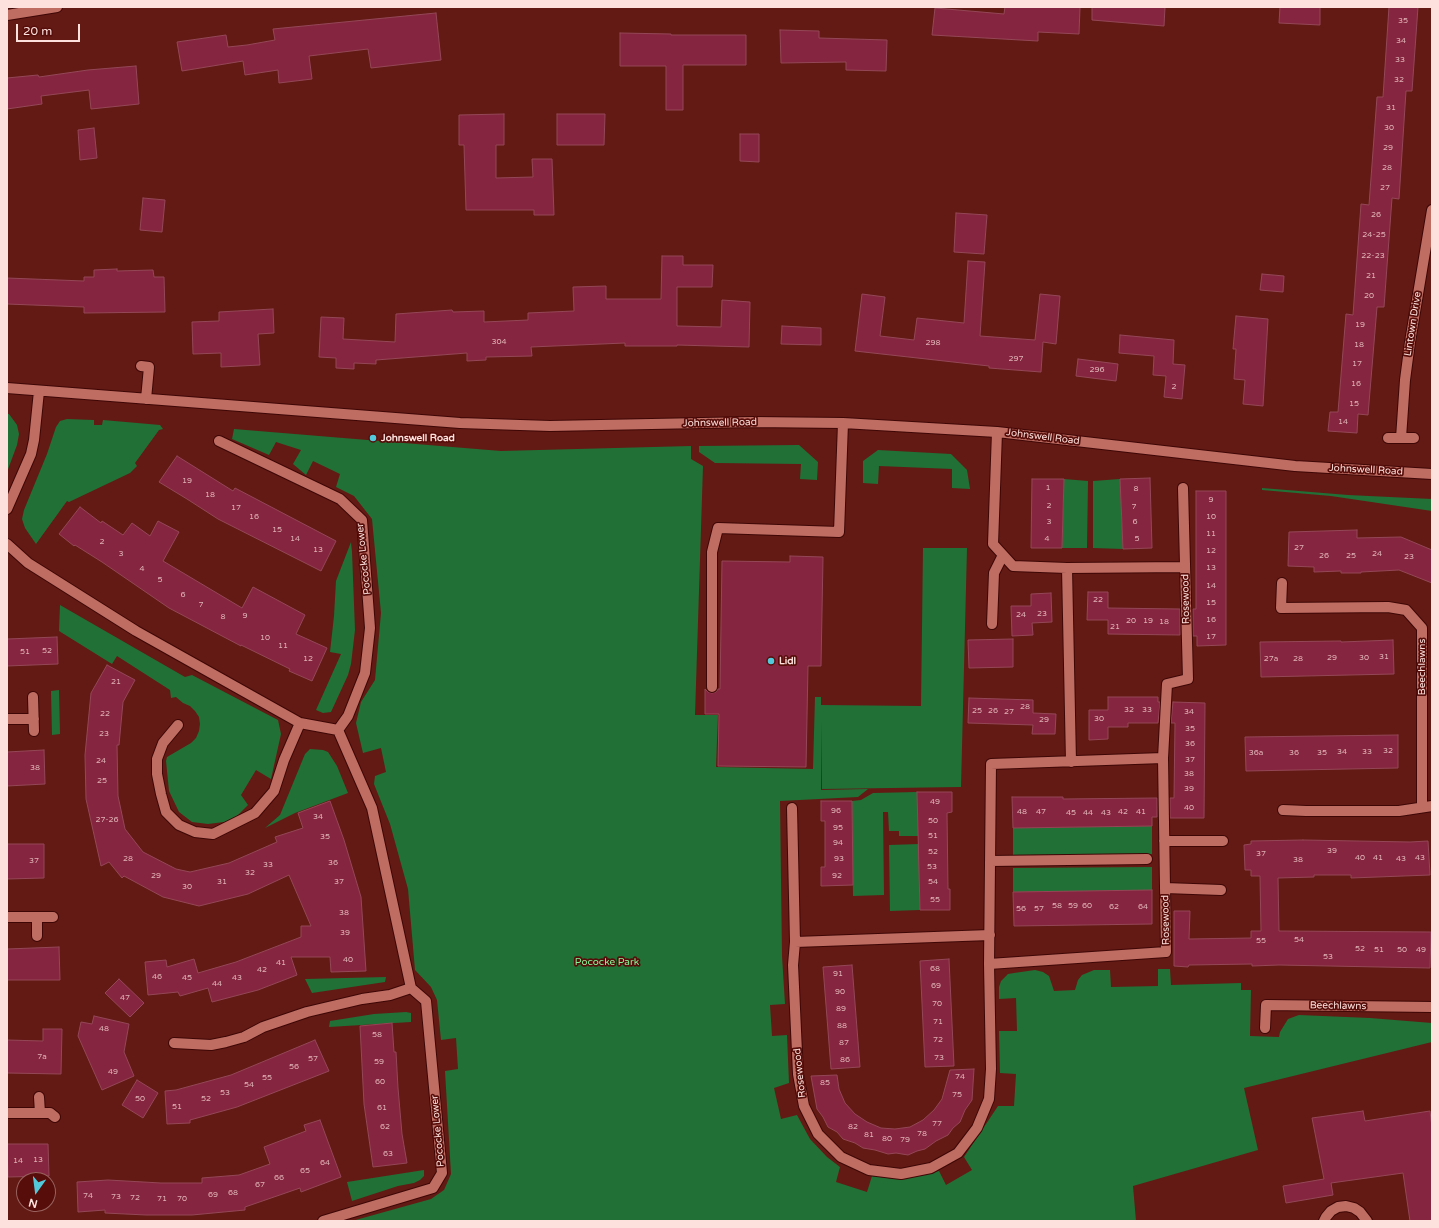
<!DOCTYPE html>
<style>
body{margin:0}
#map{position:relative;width:1439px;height:1228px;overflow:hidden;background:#631a15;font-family:"Varela Round",sans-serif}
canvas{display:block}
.frame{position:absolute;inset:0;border:8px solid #fde1dd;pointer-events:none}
.north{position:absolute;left:16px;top:1172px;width:40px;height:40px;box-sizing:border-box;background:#570e0a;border:1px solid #99625e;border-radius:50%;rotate:194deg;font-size:11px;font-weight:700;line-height:16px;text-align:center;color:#fde1dd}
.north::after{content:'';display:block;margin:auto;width:14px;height:18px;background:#53cadc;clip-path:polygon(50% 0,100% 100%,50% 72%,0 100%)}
.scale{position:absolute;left:16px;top:24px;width:64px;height:18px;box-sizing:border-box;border:2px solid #fde1dd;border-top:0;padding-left:5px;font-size:12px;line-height:14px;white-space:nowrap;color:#fde1dd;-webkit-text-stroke:3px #570e0a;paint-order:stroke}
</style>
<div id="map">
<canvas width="1439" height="1228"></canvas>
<div class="frame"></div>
<div class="north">N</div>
<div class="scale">20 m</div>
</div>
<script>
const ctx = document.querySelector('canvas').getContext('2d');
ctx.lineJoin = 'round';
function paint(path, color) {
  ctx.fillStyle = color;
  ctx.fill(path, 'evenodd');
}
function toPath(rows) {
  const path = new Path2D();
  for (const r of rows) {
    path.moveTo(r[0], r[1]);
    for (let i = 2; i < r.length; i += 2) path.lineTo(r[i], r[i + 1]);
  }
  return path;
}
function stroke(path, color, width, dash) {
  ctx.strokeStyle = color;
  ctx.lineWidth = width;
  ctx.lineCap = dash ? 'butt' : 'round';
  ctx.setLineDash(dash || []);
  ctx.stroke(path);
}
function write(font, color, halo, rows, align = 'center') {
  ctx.font = font + ' "Varela Round",sans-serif';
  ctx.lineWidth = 3.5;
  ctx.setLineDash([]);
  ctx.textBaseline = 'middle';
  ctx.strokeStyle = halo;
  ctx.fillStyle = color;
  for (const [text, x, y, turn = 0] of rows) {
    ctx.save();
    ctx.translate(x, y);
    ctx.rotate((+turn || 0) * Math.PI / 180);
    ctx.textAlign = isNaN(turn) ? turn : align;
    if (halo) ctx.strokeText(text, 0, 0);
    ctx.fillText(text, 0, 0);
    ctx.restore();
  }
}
const green = toPath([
 [7,414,9,414,17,425,19,434,17,445,7,472],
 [67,419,94,420,94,425,102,425,103,420,160,425,163,429,159,430,135,463,137,466,130,473,69,502,67,501,36,544,25,528,22,519,24,510,47,454,56,427,60,421],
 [234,429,501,451,691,446,691,459,703,466,695,715,718,715,716,767,813,769,815,697,821,697,821,705,921,706,923,548,967,548,961,787,822,789,821,722,821,790,868,789,858,797,780,801,782,956,785,1004,770,1005,772,1036,787,1035,789,1083,774,1088,781,1119,797,1115,810,1139,827,1157,840,1167,836,1182,867,1192,872,1176,895,1179,939,1171,946,1185,972,1170,964,1157,998,1106,1014,1106,1016,1074,1000,1073,999,1031,1017,1031,1016,998,999,999,999,987,1001,981,1008,974,1014,973,1035,970,1043,972,1049,976,1054,991,1075,990,1078,980,1082,975,1094,970,1110,970,1111,987,1158,986,1158,969,1170,969,1171,985,1241,983,1241,990,1251,990,1250,1036,1279,1037,1280,1032,1288,1019,1299,1015,1370,1018,1432,1023,1432,1042,1244,1088,1258,1150,1133,1186,1136,1221,352,1221,431,1199,444,1190,451,1174,445,1071,458,1069,456,1038,441,1040,437,1000,431,987,415,970,408,889,390,824,374,784,375,776,386,772,381,748,363,753,356,723,361,702,375,680,381,613,372,519,354,496,336,487,340,474,313,461,306,475,293,464,301,450,276,442,269,455,232,439],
 [799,445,818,462,817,480,800,479,801,464,715,463,699,452,699,446],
 [878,450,951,454,967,470,970,489,952,488,952,469,879,466,878,484,863,483,863,461],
 [1064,479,1088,481,1087,548,1062,548],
 [1120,479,1123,549,1093,548,1093,481],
 [1262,488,1348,495,1432,499,1432,511,1331,496,1262,490],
 [351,542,352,552,355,630,351,664,348,675,331,712,323,713,316,710,341,654,330,652,334,616,336,581],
 [60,605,185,677,192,675,278,720,281,734,271,779,256,770,241,795,248,805,232,821,208,824,192,822,179,812,169,791,166,761,167,757,191,743,196,738,199,731,200,724,199,717,195,711,190,706,183,703,176,697,171,698,170,690,117,656,112,664,59,631],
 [59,690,60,734,52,735,51,691],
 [310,749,323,750,328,752,337,766,348,793,295,813,265,828,280,815,305,754],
 [917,792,919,836,899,836,899,831,889,831,888,812,883,812,884,895,853,896,852,801,861,800,873,793],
 [1152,826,1152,854,1013,855,1013,828],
 [919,844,920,910,890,911,889,845],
 [1152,867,1152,890,1013,892,1013,868],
 [386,977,385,982,312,993,305,979],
 [406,1012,411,1013,411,1022,329,1027,330,1021,374,1014],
 [424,1170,424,1176,420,1180,414,1183,398,1186,352,1201,347,1182]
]);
const building = toPath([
 [1005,7,1080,7,1079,34,1038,32,1038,41,932,35,935,8,1004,14,1005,7],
 [1092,7,1165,7,1164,26,1092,20,1092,7],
 [1280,7,1320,7,1320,25,1279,23,1280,7],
 [1389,7,1418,7,1412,91,1406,91,1399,199,1392,198,1384,307,1377,307,1368,415,1358,414,1357,433,1328,431,1330,412,1338,412,1346,314,1353,315,1361,204,1369,205,1377,97,1383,97,1389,7],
 [436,13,441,60,371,68,368,49,309,56,312,79,279,83,278,70,245,75,243,61,182,71,177,42,226,35,228,47,247,45,275,40,273,29,436,13],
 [780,30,819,31,819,38,887,40,886,71,846,70,846,62,781,63,780,30],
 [620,33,671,34,671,35,746,35,746,65,683,65,683,110,666,110,666,66,620,66,620,33],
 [136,66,139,104,91,109,89,90,41,96,42,104,7,109,7,78,38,75,39,77,88,70,136,66],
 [504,114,504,145,496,145,496,178,533,177,532,159,552,159,554,215,534,215,534,210,466,210,464,145,459,145,459,115,504,114],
 [557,114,605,114,604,145,557,145,557,114],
 [94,128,97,158,80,160,78,130,94,128],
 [740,134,759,134,759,162,740,161,740,134],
 [143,198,165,200,162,232,140,230,143,198],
 [956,213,987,215,984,254,954,252,956,213],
 [662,256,683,256,683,265,713,265,712,287,677,287,677,326,721,327,722,300,750,302,749,347,677,345,677,346,625,346,625,343,531,347,532,356,486,357,486,360,467,361,467,353,376,360,376,364,354,363,354,369,336,368,336,358,319,357,321,317,344,318,343,339,395,342,396,314,452,310,453,312,484,311,484,322,528,320,528,313,574,311,573,287,606,286,606,299,661,299,662,256],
 [968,261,985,262,980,336,1035,340,1040,294,1060,296,1056,344,1043,342,1041,372,989,368,989,366,855,351,862,294,885,297,880,336,914,340,917,318,964,323,968,261],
 [117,269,117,271,153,270,154,277,164,277,165,312,84,313,84,307,7,304,7,278,84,281,84,277,94,277,94,270,117,269],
 [1262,274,1284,276,1283,292,1260,290,1262,274],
 [273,309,274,333,258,334,260,365,221,367,221,353,193,354,192,322,219,321,219,312,273,309],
 [1236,316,1268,319,1263,406,1243,404,1245,380,1234,379,1236,349,1233,349,1236,316],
 [782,326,821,328,821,345,781,344,782,326],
 [1120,335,1174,340,1173,364,1185,365,1182,399,1164,397,1166,376,1153,375,1154,356,1119,353,1120,335],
 [1078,359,1118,364,1116,381,1076,376,1078,359],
 [177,456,233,491,235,488,336,541,321,571,218,519,187,499,159,482,177,456],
 [1150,478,1152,548,1123,549,1120,479,1150,478],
 [1032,479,1064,479,1062,548,1031,548,1032,479],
 [1196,491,1226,491,1226,645,1197,646,1197,636,1193,636,1193,609,1196,609,1196,491],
 [80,507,101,523,102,521,123,535,132,523,150,536,158,521,179,532,163,561,242,608,253,587,305,615,296,634,327,648,312,681,289,671,290,669,241,645,241,646,169,608,102,562,75,545,74,546,59,534,80,507],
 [1357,530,1357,538,1401,537,1432,550,1432,583,1399,570,1361,572,1361,573,1341,573,1341,571,1314,572,1314,567,1288,566,1289,532,1357,530],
 [790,556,823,557,821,666,808,666,806,767,718,766,719,714,705,714,705,689,708,692,712,693,716,692,718,689,720,689,722,561,790,562,790,556],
 [1088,592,1108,592,1108,608,1180,609,1180,635,1108,634,1108,620,1087,620,1088,592],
 [1051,593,1052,622,1032,623,1033,635,1012,636,1011,606,1031,606,1031,594,1051,593],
 [57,637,58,664,7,666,7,639,57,637],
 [1013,639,1013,667,969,668,968,640,1013,639],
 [1393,640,1394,674,1261,677,1260,642,1341,641,1341,642,1393,640],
 [107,665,135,680,123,702,119,745,117,745,118,796,125,829,143,852,176,869,190,872,229,863,277,842,275,837,303,828,298,813,330,801,344,840,361,897,366,971,331,972,330,957,291,957,297,975,258,990,212,1002,208,988,180,996,178,992,148,995,145,962,166,960,167,967,194,959,198,973,236,962,301,937,301,926,311,926,289,875,248,894,199,906,163,897,124,876,122,878,109,862,101,866,86,799,85,755,91,693,107,665],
 [1108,697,1158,697,1158,702,1160,702,1158,723,1128,723,1128,727,1108,727,1108,739,1089,740,1089,710,1108,710,1108,697],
 [969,698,1033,700,1033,713,1056,714,1055,734,1032,734,1033,725,968,723,969,698],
 [1173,702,1205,703,1204,818,1170,818,1170,798,1174,798,1175,723,1171,723,1173,702],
 [1398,735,1398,768,1246,771,1245,737,1398,735],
 [44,750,45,784,7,786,7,752,44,750],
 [917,792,952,792,952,812,947,813,948,889,950,889,950,910,920,910,917,792],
 [1012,797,1063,797,1063,799,1157,798,1157,817,1152,817,1152,826,1013,828,1012,797],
 [821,801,852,801,853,885,821,886,821,867,825,867,825,821,821,821,821,801],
 [1303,840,1410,842,1428,841,1430,875,1351,878,1351,875,1314,875,1314,877,1278,878,1279,931,1431,932,1430,968,1279,965,1252,966,1252,964,1189,965,1188,967,1174,966,1174,911,1190,911,1189,939,1251,938,1251,931,1261,931,1260,876,1251,876,1251,870,1245,870,1244,845,1251,844,1251,841,1303,840],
 [7,844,44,844,44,878,7,879,7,844],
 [1152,890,1152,924,1014,926,1013,892,1152,890],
 [59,947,60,980,7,980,7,949,59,947],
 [949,959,954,1066,925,1067,920,961,949,959],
 [852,965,860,1067,831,1069,823,967,852,965],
 [119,979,144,1003,130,1017,105,993,119,979],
 [94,1016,129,1024,124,1052,134,1076,102,1090,78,1036,81,1022,92,1024,94,1016],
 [392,1023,394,1052,396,1052,398,1088,402,1134,407,1163,373,1167,364,1104,360,1026,392,1023],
 [43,1029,62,1029,61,1074,7,1073,7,1040,43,1041,43,1029],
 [315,1040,329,1071,237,1107,190,1120,190,1123,167,1124,165,1091,176,1090,231,1075,315,1040],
 [974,1069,972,1100,965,1110,960,1122,953,1128,948,1135,936,1141,925,1149,917,1151,908,1155,896,1153,888,1154,875,1150,863,1148,855,1143,843,1139,837,1132,828,1127,823,1117,817,1109,811,1076,837,1075,839,1089,845,1103,855,1114,867,1122,881,1128,895,1129,910,1127,923,1120,934,1110,942,1099,950,1070,974,1069],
 [137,1080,158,1093,143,1118,122,1105,137,1080],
 [1363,1111,1365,1121,1430,1111,1432,1128,1432,1221,1410,1221,1403,1173,1331,1183,1333,1195,1286,1203,1283,1186,1324,1179,1312,1118,1363,1111],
 [320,1120,341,1177,301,1192,300,1188,245,1207,245,1210,192,1215,146,1215,105,1213,105,1210,78,1212,77,1182,108,1180,161,1183,202,1183,202,1178,239,1175,270,1164,264,1147,306,1131,304,1125,320,1120],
 [7,1144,48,1144,49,1176,8,1177,7,1144]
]);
const minor = toPath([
 [7,15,57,7],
 [141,366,149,367,146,399],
 [7,388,460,423,550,426,753,422,843,423,997,432,1295,466,1432,474],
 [997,432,993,544,1013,566,1067,568,1185,567],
 [1388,438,1414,438],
 [1401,438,1405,380,1410,342,1432,210],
 [219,441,340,499,362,520,370,628,365,673,348,716,338,730],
 [7,509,31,454,34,440,39,391],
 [7,544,28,563,136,631,300,723,338,730,372,808,411,988,426,1001,442,1173,433,1188,323,1221],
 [1067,568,1071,762],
 [1282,583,1281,608,1388,607,1406,610,1422,628,1422,807],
 [992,624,994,573,1003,555],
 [712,687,712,552,718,528,839,532,843,423],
 [33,697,34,731],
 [7,719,34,719],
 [178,725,163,743,157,759,157,774,161,794,166,812,179,825,195,832,213,834,255,813,274,791,284,760,300,723],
 [792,808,795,942,793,965,798,1074,804,1106,818,1134,841,1157,869,1170,901,1174,931,1168,958,1153,977,1128,989,1099,991,1069,989,964,991,764,1163,758],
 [1283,810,1306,811,1399,811,1432,806],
 [1164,841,1223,841],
 [990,861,1147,859],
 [1165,888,1221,890],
 [7,917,53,917],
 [37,936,37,917],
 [795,942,990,935],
 [989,964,1166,952,1163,758,1167,684,1188,679,1183,488],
 [1265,1028,1266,1005,1432,1007],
 [174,1043,211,1045,226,1042,244,1037,263,1027,307,1012,362,999,390,995,411,988],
 [39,1097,40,1113],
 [7,1113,50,1113,55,1117],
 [1324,1221,1326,1217,1331,1211,1338,1207,1346,1206,1354,1208,1360,1212,1367,1221]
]);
const markers = [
 [373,438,4,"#53cadc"],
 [771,661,4,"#53cadc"]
];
const numberNames = [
 ["35",1403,21],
 ["34",1401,41],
 ["33",1400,60],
 ["32",1399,80],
 ["31",1391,108],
 ["30",1389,128],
 ["29",1388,148],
 ["28",1387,168],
 ["27",1385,188],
 ["26",1376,215],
 ["24-25",1374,235],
 ["22-23",1373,256],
 ["21",1371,276],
 ["20",1369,296],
 ["19",1360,325],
 ["304",499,342],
 ["298",933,343],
 ["18",1359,345],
 ["297",1016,359],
 ["17",1357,364],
 ["296",1097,370],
 ["16",1356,384],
 ["2",1174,387],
 ["15",1354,404],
 ["14",1343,422],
 ["19",187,481],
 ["1",1048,488],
 ["8",1136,489],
 ["18",210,495],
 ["9",1211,500],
 ["2",1049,506],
 ["7",1134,507],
 ["17",236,508],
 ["16",254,517],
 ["10",1211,517],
 ["3",1049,522],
 ["6",1135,522],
 ["15",277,530],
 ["11",1211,534],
 ["14",295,539],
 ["4",1047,539],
 ["5",1137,539],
 ["2",102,542],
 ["27",1299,548],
 ["13",318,550],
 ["12",1211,551],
 ["3",121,554],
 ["24",1377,554],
 ["26",1324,556],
 ["25",1351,556],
 ["23",1409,557],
 ["13",1211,568],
 ["4",142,569],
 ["5",160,580],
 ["14",1211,586],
 ["6",183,595],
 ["22",1098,600],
 ["15",1211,603],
 ["7",201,605],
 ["23",1042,614],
 ["24",1021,615],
 ["9",245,616],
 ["8",223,617],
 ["16",1211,620],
 ["20",1131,621],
 ["19",1148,621],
 ["18",1164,622],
 ["21",1115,627],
 ["17",1211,637],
 ["10",265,638],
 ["11",283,646],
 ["52",47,651],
 ["51",25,652],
 ["31",1384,657],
 ["29",1332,658],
 ["30",1364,658],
 ["12",308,659],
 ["27a",1271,659],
 ["28",1298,659],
 ["21",116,682],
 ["28",1025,707],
 ["32",1129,710],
 ["33",1147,710],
 ["25",977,711],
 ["26",993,711],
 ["27",1009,712],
 ["34",1189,712],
 ["22",105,714],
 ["30",1099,719],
 ["29",1044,720],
 ["35",1190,729],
 ["23",104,734],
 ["36",1190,744],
 ["32",1388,751],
 ["34",1342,752],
 ["33",1367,752],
 ["36a",1256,753],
 ["36",1294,753],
 ["35",1322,753],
 ["37",1190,760],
 ["24",101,761],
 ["38",35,768],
 ["38",1189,774],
 ["25",102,781],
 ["39",1189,789],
 ["49",935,802],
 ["40",1189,808],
 ["96",836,811],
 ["48",1022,812],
 ["47",1041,812],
 ["42",1123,812],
 ["41",1141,812],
 ["45",1071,813],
 ["44",1088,813],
 ["43",1106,813],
 ["34",318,817],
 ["27-26",107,820],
 ["50",933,821],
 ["95",838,828],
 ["51",933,836],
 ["35",325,837],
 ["94",838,843],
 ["39",1332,851],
 ["52",933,852],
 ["37",1261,854],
 ["40",1360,858],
 ["41",1378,858],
 ["43",1420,858],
 ["28",128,859],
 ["93",839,859],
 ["43",1401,859],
 ["38",1298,860],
 ["37",34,861],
 ["36",333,863],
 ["33",268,865],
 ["53",932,867],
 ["32",250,873],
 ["29",156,876],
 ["92",837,876],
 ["31",222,882],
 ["37",339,882],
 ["54",933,882],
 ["30",187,887],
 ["55",935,900],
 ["58",1057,906],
 ["59",1073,906],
 ["60",1087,906],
 ["62",1114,907],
 ["64",1143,907],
 ["56",1021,909],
 ["57",1039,909],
 ["38",344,913],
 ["39",345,933],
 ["54",1299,940],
 ["55",1261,941],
 ["52",1360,949],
 ["51",1379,950],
 ["50",1402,950],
 ["49",1421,950],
 ["53",1328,957],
 ["40",348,960],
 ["41",281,963],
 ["68",935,969],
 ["42",262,970],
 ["91",838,974],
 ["46",157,977],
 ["45",187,978],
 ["43",237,978],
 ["44",217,984],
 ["69",936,986],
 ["90",840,992],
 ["47",125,998],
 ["70",937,1004],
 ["89",841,1009],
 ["71",938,1022],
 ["88",842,1026],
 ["48",104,1029],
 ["58",377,1035],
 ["72",938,1040],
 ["87",844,1043],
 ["7a",42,1057],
 ["73",939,1058],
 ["57",313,1059],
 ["86",845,1060],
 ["59",379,1062],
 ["56",294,1067],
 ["49",113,1072],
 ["74",960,1077],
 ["55",267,1078],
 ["60",380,1082],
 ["85",825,1083],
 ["54",249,1085],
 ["53",225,1093],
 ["75",957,1095],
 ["50",140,1099],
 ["52",206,1099],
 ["51",177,1107],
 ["61",382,1108],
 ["77",937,1124],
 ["62",385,1127],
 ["82",853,1127],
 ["78",922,1134],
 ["81",869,1135],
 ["80",887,1139],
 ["79",905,1140],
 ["63",388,1154],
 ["13",38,1160],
 ["14",18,1161],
 ["64",325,1163],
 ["65",305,1171],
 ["66",279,1178],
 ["67",260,1185],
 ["68",233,1193],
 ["69",213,1195],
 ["74",88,1196],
 ["73",116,1197],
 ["72",135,1198],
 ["71",162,1199],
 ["70",182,1199]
];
const streetNames = [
 ["Lintown Drive",1413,324,-81],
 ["Johnswell Road",720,423,-1],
 ["Johnswell Road",1043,437,7],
 ["Johnswell Road",1366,470,3],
 ["Pococke Lower",364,559,-96],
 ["Rosewood",1186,599,-91],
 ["Beechlawns",1422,667,-90],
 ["Rosewood",1166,920,-91],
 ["Beechlawns",1338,1006,1],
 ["Rosewood",800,1073,-96],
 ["Pococke Lower",438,1131,-95]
];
const poiNames = [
 ["Johnswell Road",381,438],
 ["Lidl",779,661]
];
const parkNames = [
 ["Pococke Park",607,962]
];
paint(green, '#217036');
paint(building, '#86253f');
stroke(building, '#944757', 1);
stroke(minor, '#3e0705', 12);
stroke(minor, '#bf6d63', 10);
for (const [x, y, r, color] of markers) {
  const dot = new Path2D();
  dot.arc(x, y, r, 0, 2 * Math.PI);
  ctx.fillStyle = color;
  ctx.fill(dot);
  stroke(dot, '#570e0a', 1.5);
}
write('8px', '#dfb2b6', null, numberNames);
write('10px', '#fde1dd', '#570e0a', streetNames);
write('bold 10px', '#fde1dd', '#570e0a', poiNames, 'left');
write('10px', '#84f499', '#570e0a', parkNames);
</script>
